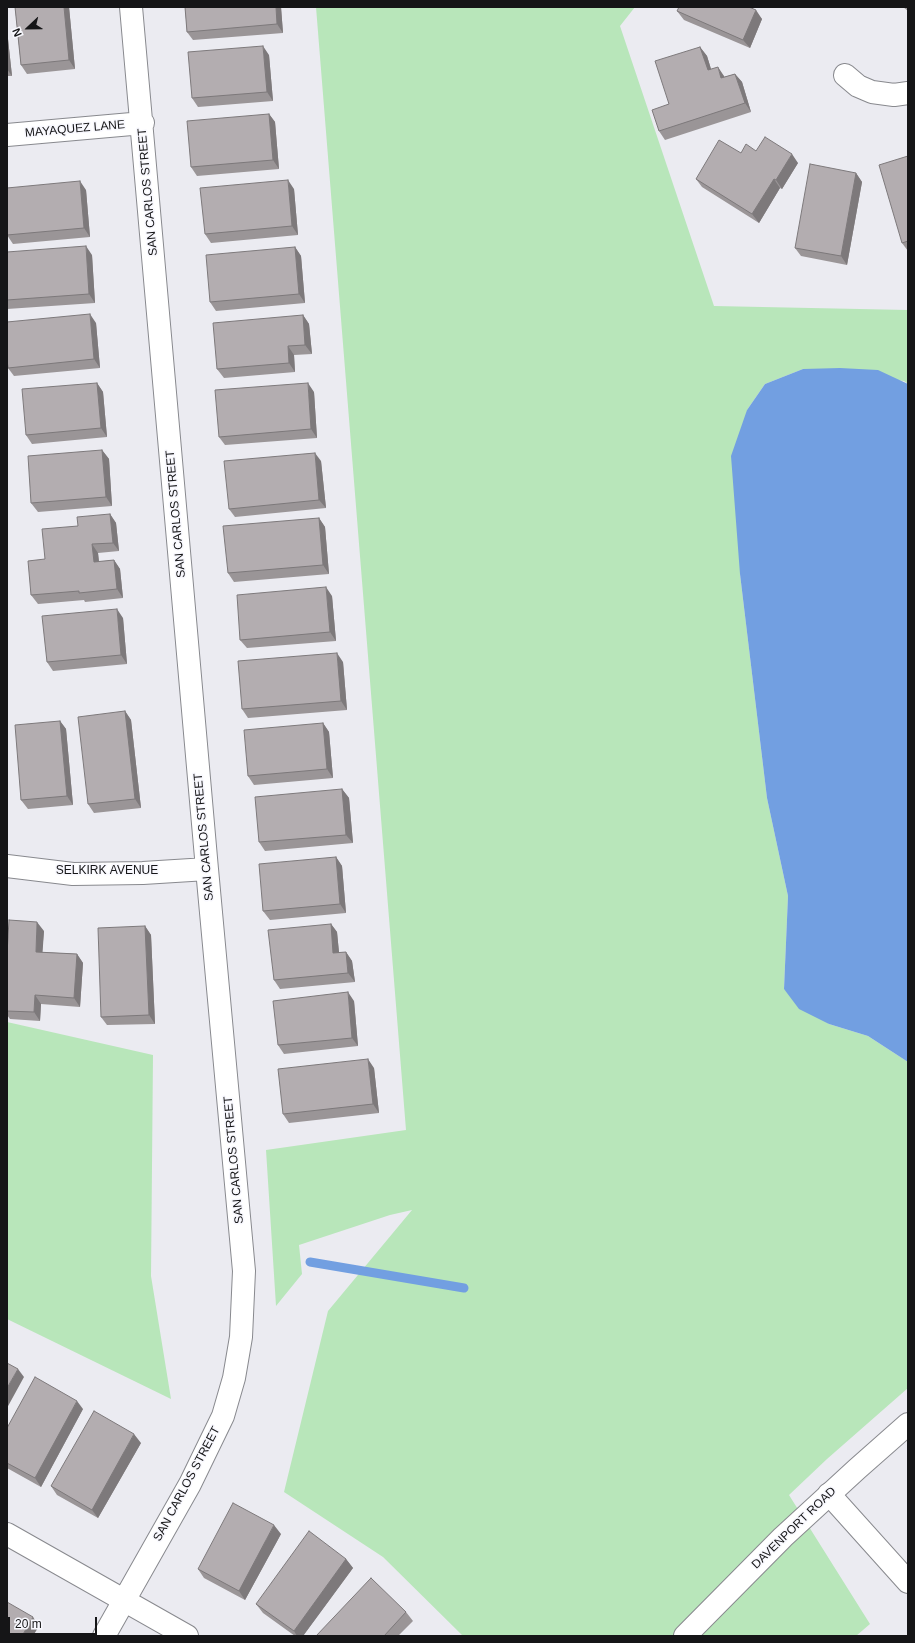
<!DOCTYPE html>
<style>
body{margin:0}
#map{position:relative;width:915px;height:1643px;overflow:hidden;background:#ebebf1;font-family:Helvetica,sans-serif}
canvas{display:block}
.frame{position:absolute;inset:0;border:8px solid #151517;pointer-events:none}
.north{position:absolute;left:8px;top:8px;width:40px;height:40px;-webkit-text-stroke:3px #f8f8fe;paint-order:stroke;rotate:248deg;font-size:11px;font-weight:700;line-height:16px;text-align:center;color:#151517}
.north::after{content:'';display:block;margin:auto;width:14px;height:18px;background:#151517;clip-path:polygon(50% 0,100% 100%,50% 72%,0 100%)}
.scale{position:absolute;left:8px;top:1617px;width:89px;height:18px;box-sizing:border-box;border:2px solid #151517;border-top:0;padding-left:5px;font-size:12px;line-height:14px;white-space:nowrap;color:#151517;-webkit-text-stroke:3px #f8f8fe;paint-order:stroke}
</style>
<div id="map">
<canvas width="915" height="1643"></canvas>
<div class="frame"></div>
<div class="north">N</div>
<div class="scale">20 m</div>
</div>
<script>
const ctx = document.querySelector('canvas').getContext('2d');
ctx.lineJoin = 'round';
function paint(path, color) {
  ctx.fillStyle = color;
  ctx.fill(path, 'evenodd');
}
function toPath(rows) {
  const path = new Path2D();
  for (const r of rows) {
    path.moveTo(r[0], r[1]);
    for (let i = 2; i < r.length; i += 2) path.lineTo(r[i], r[i + 1]);
  }
  return path;
}
function stroke(path, color, width, dash) {
  ctx.strokeStyle = color;
  ctx.lineWidth = width;
  ctx.lineCap = dash ? 'butt' : 'round';
  ctx.setLineDash(dash || []);
  ctx.stroke(path);
}
function write(font, color, halo, rows, align = 'center') {
  ctx.font = font + ' Helvetica,sans-serif';
  ctx.lineWidth = 3;
  ctx.setLineDash([]);
  ctx.textBaseline = 'middle';
  ctx.strokeStyle = halo;
  ctx.fillStyle = color;
  for (const [text, x, y, turn = 0] of rows) {
    ctx.save();
    ctx.translate(x, y);
    ctx.rotate((+turn || 0) * Math.PI / 180);
    ctx.textAlign = isNaN(turn) ? turn : align;
    if (halo) ctx.strokeText(text, 0, 0);
    ctx.fillText(text, 0, 0);
    ctx.restore();
  }
}
const green = toPath([
 [316,7,635,7,620,26,714,306,908,310,908,384,904,381,803,369,765,384,747,410,740,574,767,798,788,896,784,989,829,1024,868,1036,908,1062,908,1388,827,1459,789,1495,870,1624,856,1636,463,1636,383,1557,284,1492,328,1311,412,1210,390,1215,299,1245,302,1274,276,1306,266,1150,406,1130],
 [7,1022,153,1055,151,1276,171,1399,7,1319]
]);
const water = toPath([
 [840,368,878,370,908,384,908,1062,868,1036,829,1024,799,1009,784,989,788,896,767,798,740,574,731,456,747,410,765,384,803,369]
]);
const stream = toPath([
 [310,1262,464,1288]
]);
const street = toPath([
 [845,75,858,86,872,92,894,95,908,93],
 [7,135,143,123],
 [7,866,73,874,143,873,207,869],
 [829,1494,908,1582],
 [7,1534,187,1636],
 [104,1636,190,1484,223,1416,234,1378,241,1337,244,1271,207,869,131,7]
]);
const secondary = toPath([
 [685,1636,783,1537,857,1469,908,1424]
]);
const wall = toPath([
 [15,7,69,7,75,69,27,74,21,65],
 [185,7,281,7,283,33,193,40,187,32],
 [749,7,762,19,750,48,684,20,677,11],
 [903,7,908,7,908,11],
 [7,38,8,39,12,76,7,76],
 [700,47,707,56,711,69,724,76,724,77,735,74,742,82,751,112,665,140,659,131,669,104],
 [269,55,273,101,198,107,192,98],
 [269,114,275,122,279,169,197,176,191,167],
 [756,151,798,163,782,189,780,188,759,223,702,187,696,179,741,153],
 [908,156,908,251,902,243],
 [856,173,862,182,847,265,801,256,795,248],
 [294,189,298,235,211,243,205,234],
 [86,190,90,237,13,244,7,235],
 [295,247,301,256,305,303,216,311,210,302],
 [7,252,92,255,95,303,7,309],
 [303,315,309,324,312,354,294,355,295,372,224,378,217,369],
 [96,323,100,368,14,376,8,368],
 [97,383,103,392,107,437,32,444,26,435],
 [314,392,317,438,225,445,219,437],
 [102,450,109,459,112,506,38,512,31,503],
 [321,461,326,508,235,517,229,509],
 [110,514,116,523,119,551,98,553,99,562,114,560,120,569,123,598,85,602,84,600,38,604,31,595,45,559,78,526],
 [319,518,325,527,329,574,234,582,228,573],
 [332,596,336,641,247,648,240,640],
 [123,618,127,664,53,671,47,662],
 [343,662,347,710,248,718,242,709],
 [125,711,131,720,141,808,94,813,88,804],
 [60,721,66,729,73,805,28,809,21,800],
 [323,723,329,732,333,778,254,785,248,776],
 [342,789,349,798,353,843,265,851,259,842],
 [336,857,342,866,346,913,270,920,263,911],
 [331,924,337,932,339,953,346,952,352,961,355,982,280,989,274,980],
 [145,926,151,935,155,1024,107,1025,101,1017],
 [44,931,42,952,77,954,83,963,80,1007,41,1004,40,1021,10,1019,7,1015,7,954],
 [354,1001,358,1046,284,1054,278,1045],
 [374,1068,379,1113,289,1123,283,1114],
 [83,1409,41,1487,7,1468,7,1428],
 [141,1443,98,1518,57,1495,51,1486],
 [281,1534,245,1600,204,1578,198,1569],
 [346,1559,353,1568,303,1636,295,1636,263,1613,256,1604],
 [406,1612,413,1621,398,1636,316,1636]
]);
const shadedWall = toPath([
 [64,7,69,7,75,69,69,60],
 [276,7,281,7,283,33,277,24],
 [756,10,762,19,750,48,743,40],
 [7,38,8,39,12,76,7,69],
 [263,46,269,55,273,101,267,92],
 [700,47,707,56,714,79,708,70],
 [718,67,724,76,727,87,721,78],
 [735,74,742,82,751,112,745,103],
 [269,114,275,122,279,169,273,160],
 [792,154,798,163,782,189,776,180],
 [856,173,862,182,847,265,841,256],
 [774,179,780,188,759,223,752,214],
 [288,180,294,189,298,235,292,226],
 [80,181,86,190,90,237,84,228],
 [86,246,92,255,95,303,89,294],
 [295,247,301,256,305,303,299,294],
 [90,314,96,323,100,368,94,359],
 [303,315,309,324,312,354,305,345],
 [288,346,294,355,295,372,289,363],
 [97,383,103,392,107,437,101,428],
 [308,383,314,392,317,438,311,429],
 [102,450,109,459,112,506,106,497],
 [315,453,321,461,326,508,319,500],
 [110,514,116,523,119,551,113,543],
 [319,518,325,527,329,574,323,565],
 [92,544,98,553,100,571,94,562],
 [114,560,120,569,123,598,117,589],
 [326,587,332,596,336,641,330,632],
 [117,609,123,618,127,664,121,655],
 [337,653,343,662,347,710,341,701],
 [125,711,131,720,141,808,135,799],
 [60,721,66,729,73,805,67,796],
 [323,723,329,732,333,778,327,769],
 [342,789,349,798,353,843,346,835],
 [336,857,342,866,346,913,340,904],
 [37,922,44,931,42,960,36,952],
 [331,924,337,932,340,962,333,953],
 [145,926,151,935,155,1024,149,1015],
 [346,952,352,961,355,982,348,973],
 [77,954,83,963,80,1007,74,998],
 [348,992,354,1001,358,1046,352,1038],
 [35,995,41,1004,40,1021,34,1012],
 [368,1059,374,1068,379,1113,373,1104],
 [18,1369,24,1377,7,1408,7,1388],
 [77,1401,83,1409,41,1487,35,1478],
 [134,1434,141,1443,98,1518,92,1510],
 [274,1525,281,1534,245,1600,239,1591],
 [346,1559,353,1568,303,1636,297,1636,294,1631],
 [33,1617,39,1626,33,1636,22,1636]
]);
const building = toPath([
 [15,7,64,7,69,60,21,65,15,7],
 [185,7,276,7,277,24,187,32,185,7],
 [679,7,749,7,756,10,743,40,677,11,679,7],
 [263,46,267,92,192,98,188,52,263,46],
 [700,47,708,70,718,67,721,78,735,74,745,103,659,131,652,110,669,104,655,61,700,47],
 [269,114,273,160,191,167,187,121,269,114],
 [765,137,792,154,776,180,774,179,752,214,696,179,719,140,741,153,746,144,756,151,765,137],
 [908,156,908,241,902,243,879,165,908,156],
 [810,164,856,173,841,256,795,248,810,164],
 [288,180,292,226,205,234,200,188,288,180],
 [80,181,84,228,7,235,7,188,80,181],
 [86,246,89,294,7,300,7,252,86,246],
 [295,247,299,294,210,302,206,255,295,247],
 [90,314,94,359,8,368,7,360,7,322,90,314],
 [303,315,305,345,288,346,289,363,217,369,213,323,303,315],
 [97,383,101,428,26,435,22,389,97,383],
 [308,383,311,429,219,437,215,390,308,383],
 [102,450,106,497,31,503,28,456,102,450],
 [315,453,319,500,229,509,224,461,315,453],
 [110,514,113,543,92,544,94,562,114,560,117,589,79,593,79,591,31,595,28,561,45,559,42,529,78,526,77,517,110,514],
 [319,518,323,565,228,573,223,526,319,518],
 [326,587,330,632,240,640,237,595,326,587],
 [117,609,121,655,47,662,42,616,117,609],
 [337,653,341,701,242,709,238,661,337,653],
 [125,711,135,799,88,804,78,717,125,711],
 [60,721,67,796,21,800,15,725,60,721],
 [323,723,327,769,248,776,244,730,323,723],
 [342,789,346,835,259,842,255,797,342,789],
 [336,857,340,904,263,911,259,864,336,857],
 [9,920,37,922,36,952,77,954,74,998,35,995,34,1012,7,1011,7,954,9,920],
 [331,924,333,953,346,952,348,973,274,980,268,930,331,924],
 [145,926,149,1015,101,1017,98,928,145,926],
 [348,992,352,1038,278,1045,273,1001,348,992],
 [368,1059,373,1104,283,1114,278,1069,368,1059],
 [7,1363,18,1369,7,1388,7,1363],
 [35,1377,77,1401,35,1478,7,1463,7,1428,35,1377],
 [94,1411,134,1434,92,1510,51,1486,94,1411],
 [233,1503,274,1525,239,1591,198,1569,233,1503],
 [309,1531,346,1559,294,1631,256,1604,309,1531],
 [371,1578,406,1612,384,1636,316,1636,371,1578],
 [7,1602,33,1617,22,1636,7,1636,7,1602]
]);
const streetNames = [
 ["MAYAQUEZ LANE",75,129,-5],
 ["SAN CARLOS STREET",148,192,-95],
 ["SAN CARLOS STREET",176,514,-95],
 ["SAN CARLOS STREET",204,837,-95],
 ["SELKIRK AVENUE",107,871],
 ["SAN CARLOS STREET",234,1160,-95],
 ["SAN CARLOS STREET",187,1484,-62],
 ["DAVENPORT ROAD",794,1528,-44]
];
paint(green, '#b8e6ba');
paint(water, '#729fe1');
stroke(stream, '#729fe1', 9);
stroke(street, '#88898e', 24);
stroke(secondary, '#88898e', 24);
stroke(street, '#fff', 22);
stroke(secondary, '#fff', 22);
paint(wall, '#9a9597');
paint(shadedWall, '#7d797b');
paint(building, '#b3adb0');
stroke(building, '#7d797b', 1);
write('12px', '#151517', '#f8f8fe', streetNames);
</script>
